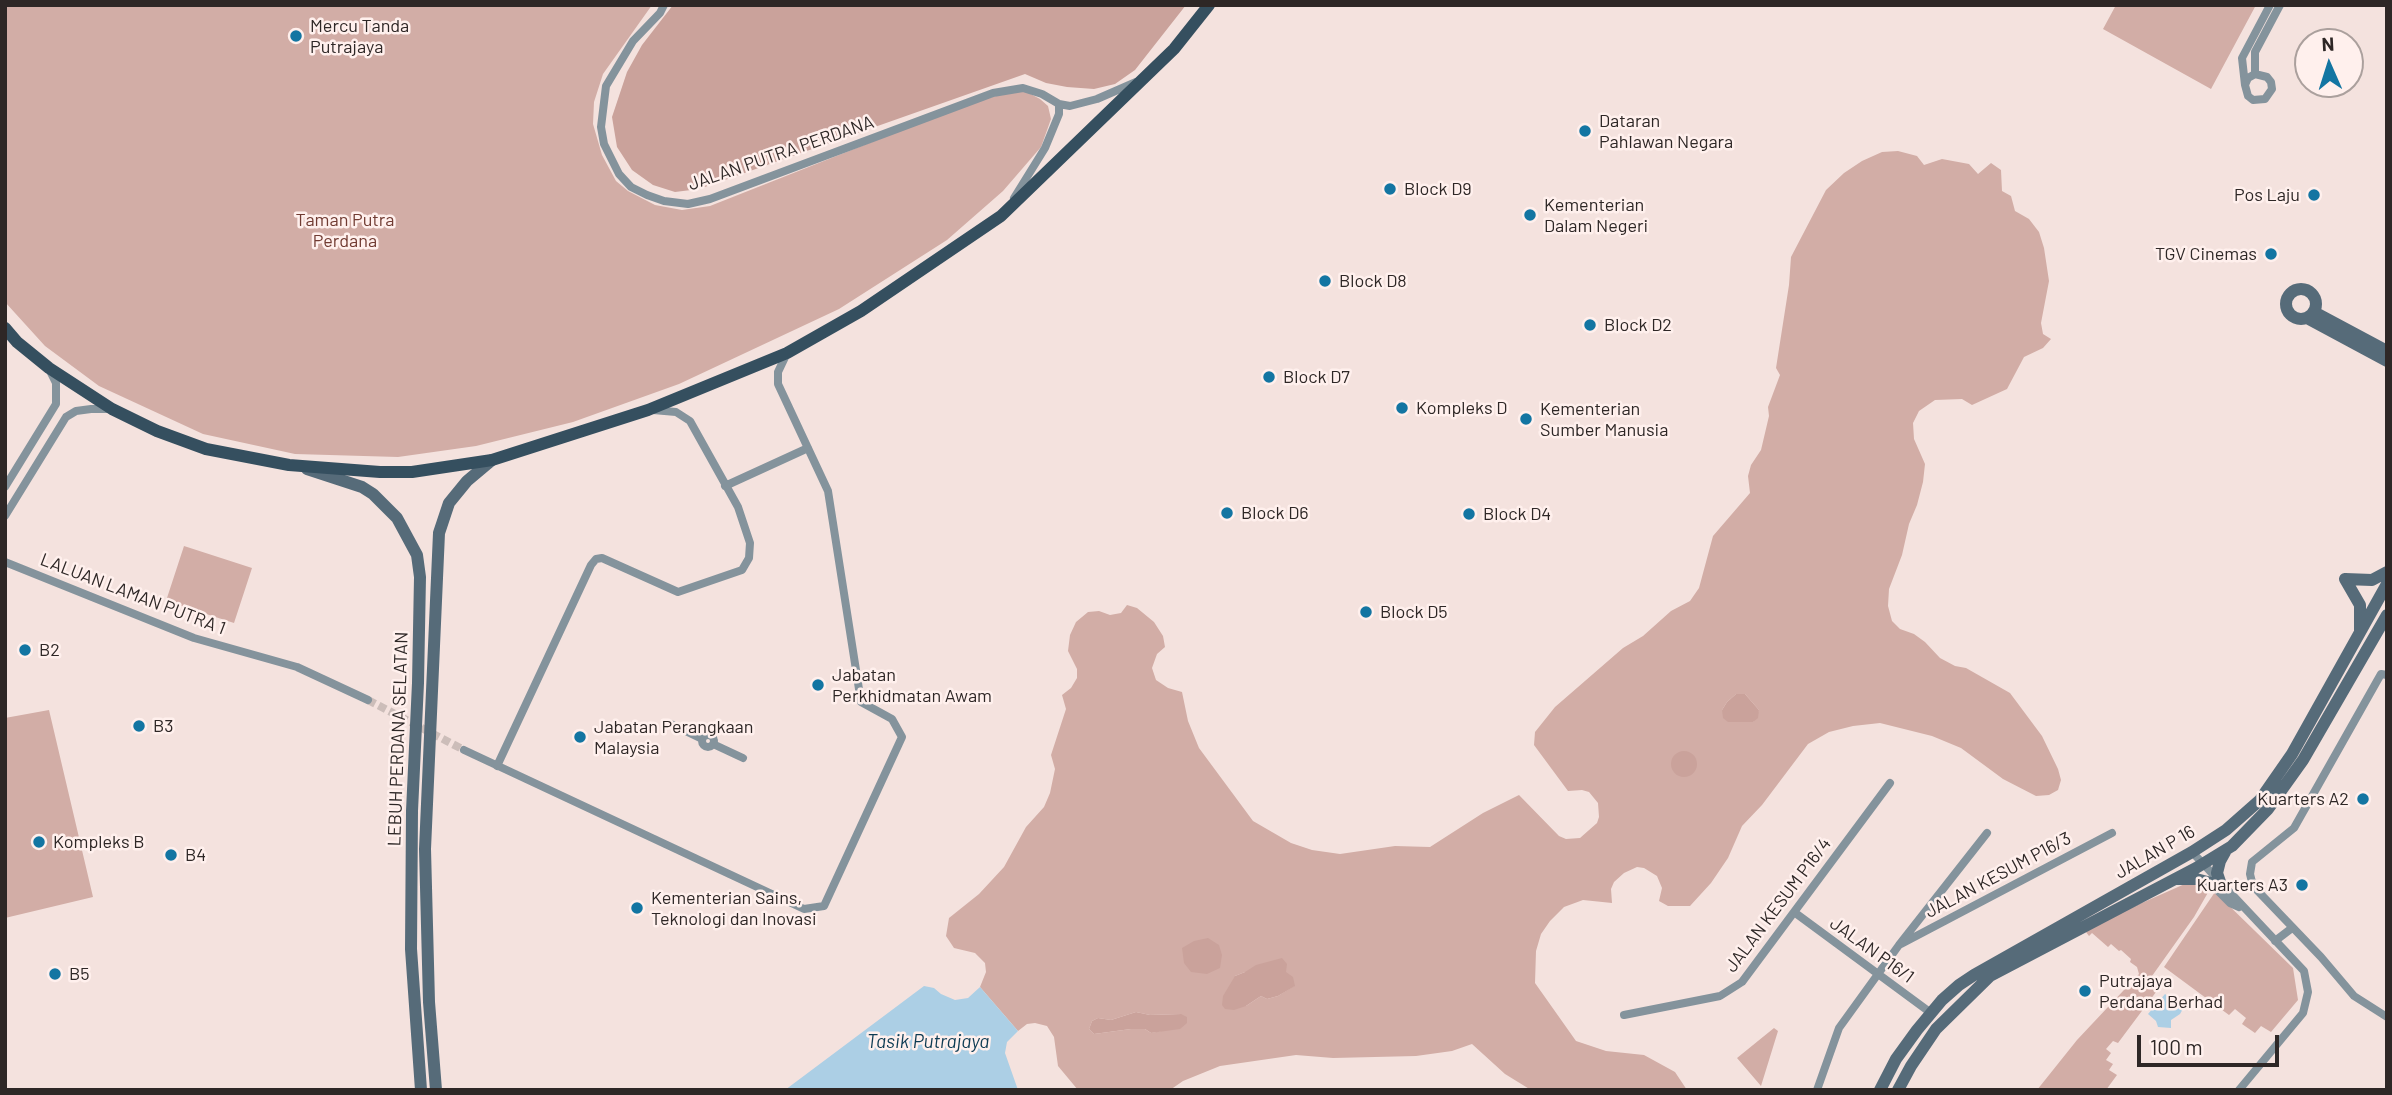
<!DOCTYPE html>
<style>
body{margin:0}
#map{position:relative;width:2392px;height:1095px;overflow:hidden;background:#f4e2de;font-family:Barlow,sans-serif}
canvas{display:block}
.frame{position:absolute;inset:0;border:7px solid #2e2726;pointer-events:none}
.north{position:absolute;left:2294px;top:28px;width:70px;height:70px;box-sizing:border-box;background:#fff0ed;border:2px solid #aba09d;border-radius:50%;rotate:357deg;font-size:19px;font-weight:700;line-height:28px;text-align:center;color:#2e2726}
.north::after{content:'';display:block;margin:auto;width:24px;height:32px;background:#1375a2;clip-path:polygon(50% 0,100% 100%,50% 72%,0 100%)}
.scale{position:absolute;left:2137px;top:1035px;width:142px;height:32px;box-sizing:border-box;border:4px solid #2e2726;border-top:0;padding-left:9px;font-size:21px;line-height:24px;white-space:nowrap;color:#2e2726;-webkit-text-stroke:5px #fff0ed;paint-order:stroke}
</style>
<div id="map">
<canvas width="2392" height="1095"></canvas>
<div class="frame"></div>
<div class="north">N</div>
<div class="scale">100 m</div>
</div>
<script>
const ctx = document.querySelector('canvas').getContext('2d');
ctx.lineJoin = 'round';
function paint(path, color) {
  ctx.fillStyle = color;
  ctx.fill(path, 'evenodd');
}
function toPath(rows) {
  const path = new Path2D();
  for (const r of rows) {
    if (r.length === 3) {
      path.moveTo(r[0] + r[2], r[1]);
      path.arc(r[0], r[1], r[2], 0, 2 * Math.PI);
      continue;
    }
    path.moveTo(r[0], r[1]);
    for (let i = 2; i < r.length; i += 2) path.lineTo(r[i], r[i + 1]);
  }
  return path;
}
function stroke(path, color, width, dash) {
  ctx.strokeStyle = color;
  ctx.lineWidth = width;
  ctx.lineCap = dash ? 'butt' : 'round';
  ctx.setLineDash(dash || []);
  ctx.stroke(path);
}
function write(font, color, halo, rows, align = 'center') {
  ctx.font = font + ' Barlow,sans-serif';
  ctx.lineWidth = 5;
  ctx.setLineDash([]);
  ctx.textBaseline = 'middle';
  ctx.strokeStyle = halo;
  ctx.fillStyle = color;
  for (const [text, x, y, turn = 0] of rows) {
    ctx.save();
    ctx.translate(x, y);
    ctx.rotate((+turn || 0) * Math.PI / 180);
    ctx.textAlign = isNaN(turn) ? turn : align;
    if (halo) ctx.strokeText(text, 0, 0);
    ctx.fillText(text, 0, 0);
    ctx.restore();
  }
}
const green = toPath([
 [5,5,652,5,603,74,594,102,593,124,602,155,616,181,628,191,655,205,682,210,710,206,973,102,1012,92,1027,92,1040,99,1048,106,1051,119,1041,147,1003,191,947,240,839,309,679,384,573,422,476,446,398,457,295,454,203,434,99,386,45,346,5,302],
 [2116,5,2256,5,2211,89,2103,29],
 [1898,151,1917,156,1924,165,1942,159,1969,164,1978,174,1991,163,2001,170,2002,191,2011,196,2015,211,2029,219,2039,232,2044,248,2049,281,2041,323,2043,334,2051,339,2043,348,2024,357,2007,389,1972,405,1962,399,1935,400,1919,411,1913,423,1914,439,1925,464,1923,482,1917,505,1909,524,1902,555,1889,589,1888,606,1892,621,1900,629,1914,634,1925,642,1940,658,1955,666,1966,668,2010,693,2042,736,2058,769,2061,780,2058,790,2049,795,2036,796,2003,779,1961,748,1932,736,1880,723,1853,726,1829,732,1808,744,1762,805,1742,826,1728,858,1711,883,1690,906,1668,906,1659,901,1662,888,1657,876,1644,868,1637,867,1624,873,1614,882,1611,889,1612,903,1583,900,1564,907,1550,921,1541,934,1536,951,1535,983,1576,1041,1606,1051,1644,1055,1675,1072,1687,1090,1531,1090,1505,1074,1472,1044,1452,1051,1416,1056,1333,1058,1296,1055,1220,1066,1183,1081,1170,1090,1078,1090,1058,1066,1054,1037,1047,1026,1035,1023,1027,1024,1018,1031,980,987,986,972,985,963,975,953,954,948,946,936,949,918,979,894,1004,867,1026,827,1044,807,1050,793,1055,769,1051,755,1066,709,1062,695,1071,688,1077,678,1077,669,1068,651,1070,635,1076,622,1088,612,1099,611,1110,615,1121,613,1127,605,1137,608,1154,622,1163,636,1165,647,1157,654,1152,668,1156,680,1168,688,1182,692,1188,721,1199,748,1253,821,1291,843,1312,850,1340,854,1395,846,1430,847,1483,813,1519,795,1559,836,1566,839,1580,838,1597,823,1599,817,1598,803,1589,792,1582,790,1568,791,1534,745,1535,732,1555,707,1623,648,1643,636,1671,611,1690,601,1699,588,1713,536,1750,493,1748,476,1751,465,1761,450,1769,416,1768,407,1780,375,1776,368,1789,285,1791,257,1826,190,1844,173,1862,161,1882,152],
 [1736,694,1745,694,1759,710,1753,722,1743,721,1722,710,1727,702],
 [1245,972,1294,986,1278,996,1267,999,1261,996,1246,1006,1235,976],
 [1136,1012,1150,1015,1181,1014,1161,1031,1151,1033,1145,1029,1131,1029,1094,1034,1089,1029,1092,1021,1098,1018,1111,1020],
 [184,546,252,568,234,623,166,601],
 [49,710,93,897,5,918,5,718],
 [2187,883,2210,889,2194,917,2152,976,2162,984,2118,1043,2113,1041,2106,1049,2111,1053,2106,1060,2113,1064,2109,1070,2117,1075,2106,1090,2037,1090,2077,1040,2139,974,2137,967,2130,962,2131,959,2121,950,2119,951,2111,944,2108,947,2092,933,2089,936,2086,932,2099,922],
 [2215,892,2293,968,2298,1000,2271,1032,2261,1026,2255,1033,2242,1024,2246,1018,2235,1009,2229,1015,2164,967],
 [1774,1028,1778,1031,1761,1086,1737,1058]
]);
const forest = toPath([
 [673,5,1186,5,1135,70,1115,84,1094,89,1067,87,1046,83,1025,74,699,189,675,192,653,185,632,170,617,147,612,117,627,72,642,45],
 [1736,694,1745,694,1759,710,1758,718,1753,722,1728,722,1723,718,1722,710,1727,702],
 [1684,764,13],
 [1208,938,1219,945,1222,955,1220,968,1207,974,1191,972,1184,963,1182,948,1194,941],
 [1282,958,1287,964,1286,972,1293,977,1295,986,1278,996,1267,999,1261,996,1246,1006,1234,1010,1225,1009,1222,1005,1223,996,1235,976,1245,972,1256,965],
 [1136,1012,1150,1015,1181,1014,1187,1017,1187,1023,1180,1029,1151,1033,1145,1029,1131,1029,1094,1034,1089,1029,1092,1021,1098,1018,1111,1020]
]);
const water = toPath([
 [924,986,934,988,941,994,955,1000,968,998,980,987,1018,1031,1007,1042,1005,1053,1018,1090,785,1090],
 [2165,994,2184,1007,2180,1014,2171,1020,2171,1028,2158,1027,2156,1021,2148,1014]
]);
const streetTunnel = toPath([
 [368,700,464,750]
]);
const street = toPath([
 [664,5,660,13,633,41,606,86,601,127,604,144,619,174,631,187,647,195,664,201,688,204,710,199,993,93,1023,88,1042,94,1059,104,1070,106,1097,99,1136,82],
 [2255,74,2267,77,2271,82,2272,89,2265,99,2253,100,2248,96,2245,85,2248,78,2255,74,2255,52,2280,5],
 [2245,85,2242,58,2270,5],
 [1014,198,1045,148,1059,114,1059,104],
 [725,486,808,448],
 [5,487,56,404,56,383,49,369],
 [5,516,66,417,76,411,91,409,109,409],
 [5,562,194,638,297,667,368,700],
 [2387,675,2381,674,2294,828,2252,862,2250,874,2253,886,2321,957,2354,996,2387,1017],
 [671,724,702,739],
 [708,741,6],
 [713,744,743,758],
 [464,750,804,909,824,906,902,737,892,719,861,702,828,491,778,384,778,372,787,353],
 [497,766,591,565,596,559,602,558,678,592,742,570,749,558,750,543,738,507,690,421,676,412,653,410],
 [2192,852,2304,971,2308,992,2303,1013,2239,1090],
 [2209,882,2230,903,2239,907],
 [1794,912,1931,1013],
 [2275,941,2292,928],
 [1901,944,2112,833],
 [1624,1015,1720,996,1742,982,1890,783],
 [1817,1090,1839,1028,1899,945,1987,833]
]);
const secondary = toPath([
 [2301,304,15],
 [2314,312,2387,351],
 [2307,318,2387,361],
 [307,469,362,487,373,494,397,518,417,555,420,577,418,683,412,811,411,949,421,1090],
 [2345,579,2360,605,2360,632],
 [2345,579,2372,580,2387,572],
 [2176,879,2196,879,2211,883],
 [2220,882,2217,873,2220,861,2225,852],
 [436,1090,429,1002,425,849,439,533,449,503,467,481,492,460],
 [1880,1090,1896,1059,1917,1030,1942,1000,1959,985,1974,975,2192,852,2226,830,2260,800,2292,754,2387,584],
 [1898,1090,1911,1066,1936,1029,1990,976,2196,868,2232,846,2268,809,2303,760,2387,615]
]);
const primary = toPath([
 [5,328,17,342,49,368,112,409,157,431,206,449,289,465,380,472,412,472,492,460,648,410,787,353,861,311,1001,216,1174,49,1209,5]
]);
const markers = [
 [296,36,7,"#1375a2"],
 [1585,131,7,"#1375a2"],
 [1390,189,7,"#1375a2"],
 [2314,195,7,"#1375a2"],
 [1530,215,7,"#1375a2"],
 [2271,254,7,"#1375a2"],
 [1325,281,7,"#1375a2"],
 [1590,325,7,"#1375a2"],
 [1269,377,7,"#1375a2"],
 [1402,408,7,"#1375a2"],
 [1526,419,7,"#1375a2"],
 [1227,513,7,"#1375a2"],
 [1469,514,7,"#1375a2"],
 [1366,612,7,"#1375a2"],
 [25,650,7,"#1375a2"],
 [818,685,7,"#1375a2"],
 [139,726,7,"#1375a2"],
 [580,737,7,"#1375a2"],
 [2363,799,7,"#1375a2"],
 [39,842,7,"#1375a2"],
 [171,855,7,"#1375a2"],
 [2302,885,7,"#1375a2"],
 [637,908,7,"#1375a2"],
 [55,974,7,"#1375a2"],
 [2085,991,7,"#1375a2"]
];
const poiNames = [
 ["Mercu Tanda",310,26],
 ["Putrajaya",310,47],
 ["Dataran",1599,121],
 ["Pahlawan Negara",1599,142],
 ["Block D9",1404,189],
 ["Pos Laju",2300,195,"right"],
 ["Kementerian",1544,205],
 ["Dalam Negeri",1544,226],
 ["TGV Cinemas",2257,254,"right"],
 ["Block D8",1339,281],
 ["Block D2",1604,325],
 ["Block D7",1283,377],
 ["Kompleks D",1416,408],
 ["Kementerian",1540,409],
 ["Sumber Manusia",1540,430],
 ["Block D6",1241,513],
 ["Block D4",1483,514],
 ["Block D5",1380,612],
 ["B2",39,650],
 ["Jabatan",832,675],
 ["Perkhidmatan Awam",832,696],
 ["B3",153,726],
 ["Jabatan Perangkaan",594,727],
 ["Malaysia",594,748],
 ["Kuarters A2",2349,799,"right"],
 ["Kompleks B",53,842],
 ["B4",185,855],
 ["Kuarters A3",2288,885,"right"],
 ["Kementerian Sains,",651,898],
 ["Teknologi dan Inovasi",651,919],
 ["B5",69,974],
 ["Putrajaya",2099,981],
 ["Perdana Berhad",2099,1002]
];
const streetNames = [
 ["JALAN PUTRA PERDANA",781,153,-19],
 ["LALUAN LAMAN PUTRA 1",133,594,21],
 ["LEBUH PERDANA SELATAN",398,739,-88],
 ["JALAN P 16",2155,852,-30],
 ["JALAN KESUM P16/3",1998,875,-28],
 ["JALAN KESUM P16/4",1778,905,-53],
 ["JALAN P16/1",1872,950,36]
];
const parkNames = [
 ["Taman Putra",345,220],
 ["Perdana",345,241]
];
const waterNames = [
 ["Tasik Putrajaya",928,1042]
];
paint(green, '#d2ada6');
paint(forest, '#caa29b');
paint(water, '#accfe5');
stroke(streetTunnel, '#ccbdb9', 8, [8, 4]);
stroke(street, '#84939c', 8);
stroke(secondary, '#566b79', 12);
stroke(primary, '#354f5f', 12);
for (const [x, y, r, color] of markers) {
  const dot = new Path2D();
  dot.arc(x, y, r, 0, 2 * Math.PI);
  ctx.fillStyle = color;
  ctx.fill(dot);
  stroke(dot, '#fff0ed', 2.5);
}
write('18px', '#2e2726', '#fff0ed', poiNames, 'left');
write('18px', '#2e2726', '#fff0ed', streetNames);
write('18px', '#713b32', '#fff0ed', parkNames);
write('italic 19px', '#0d3b53', '#fff0ed', waterNames);
</script>
